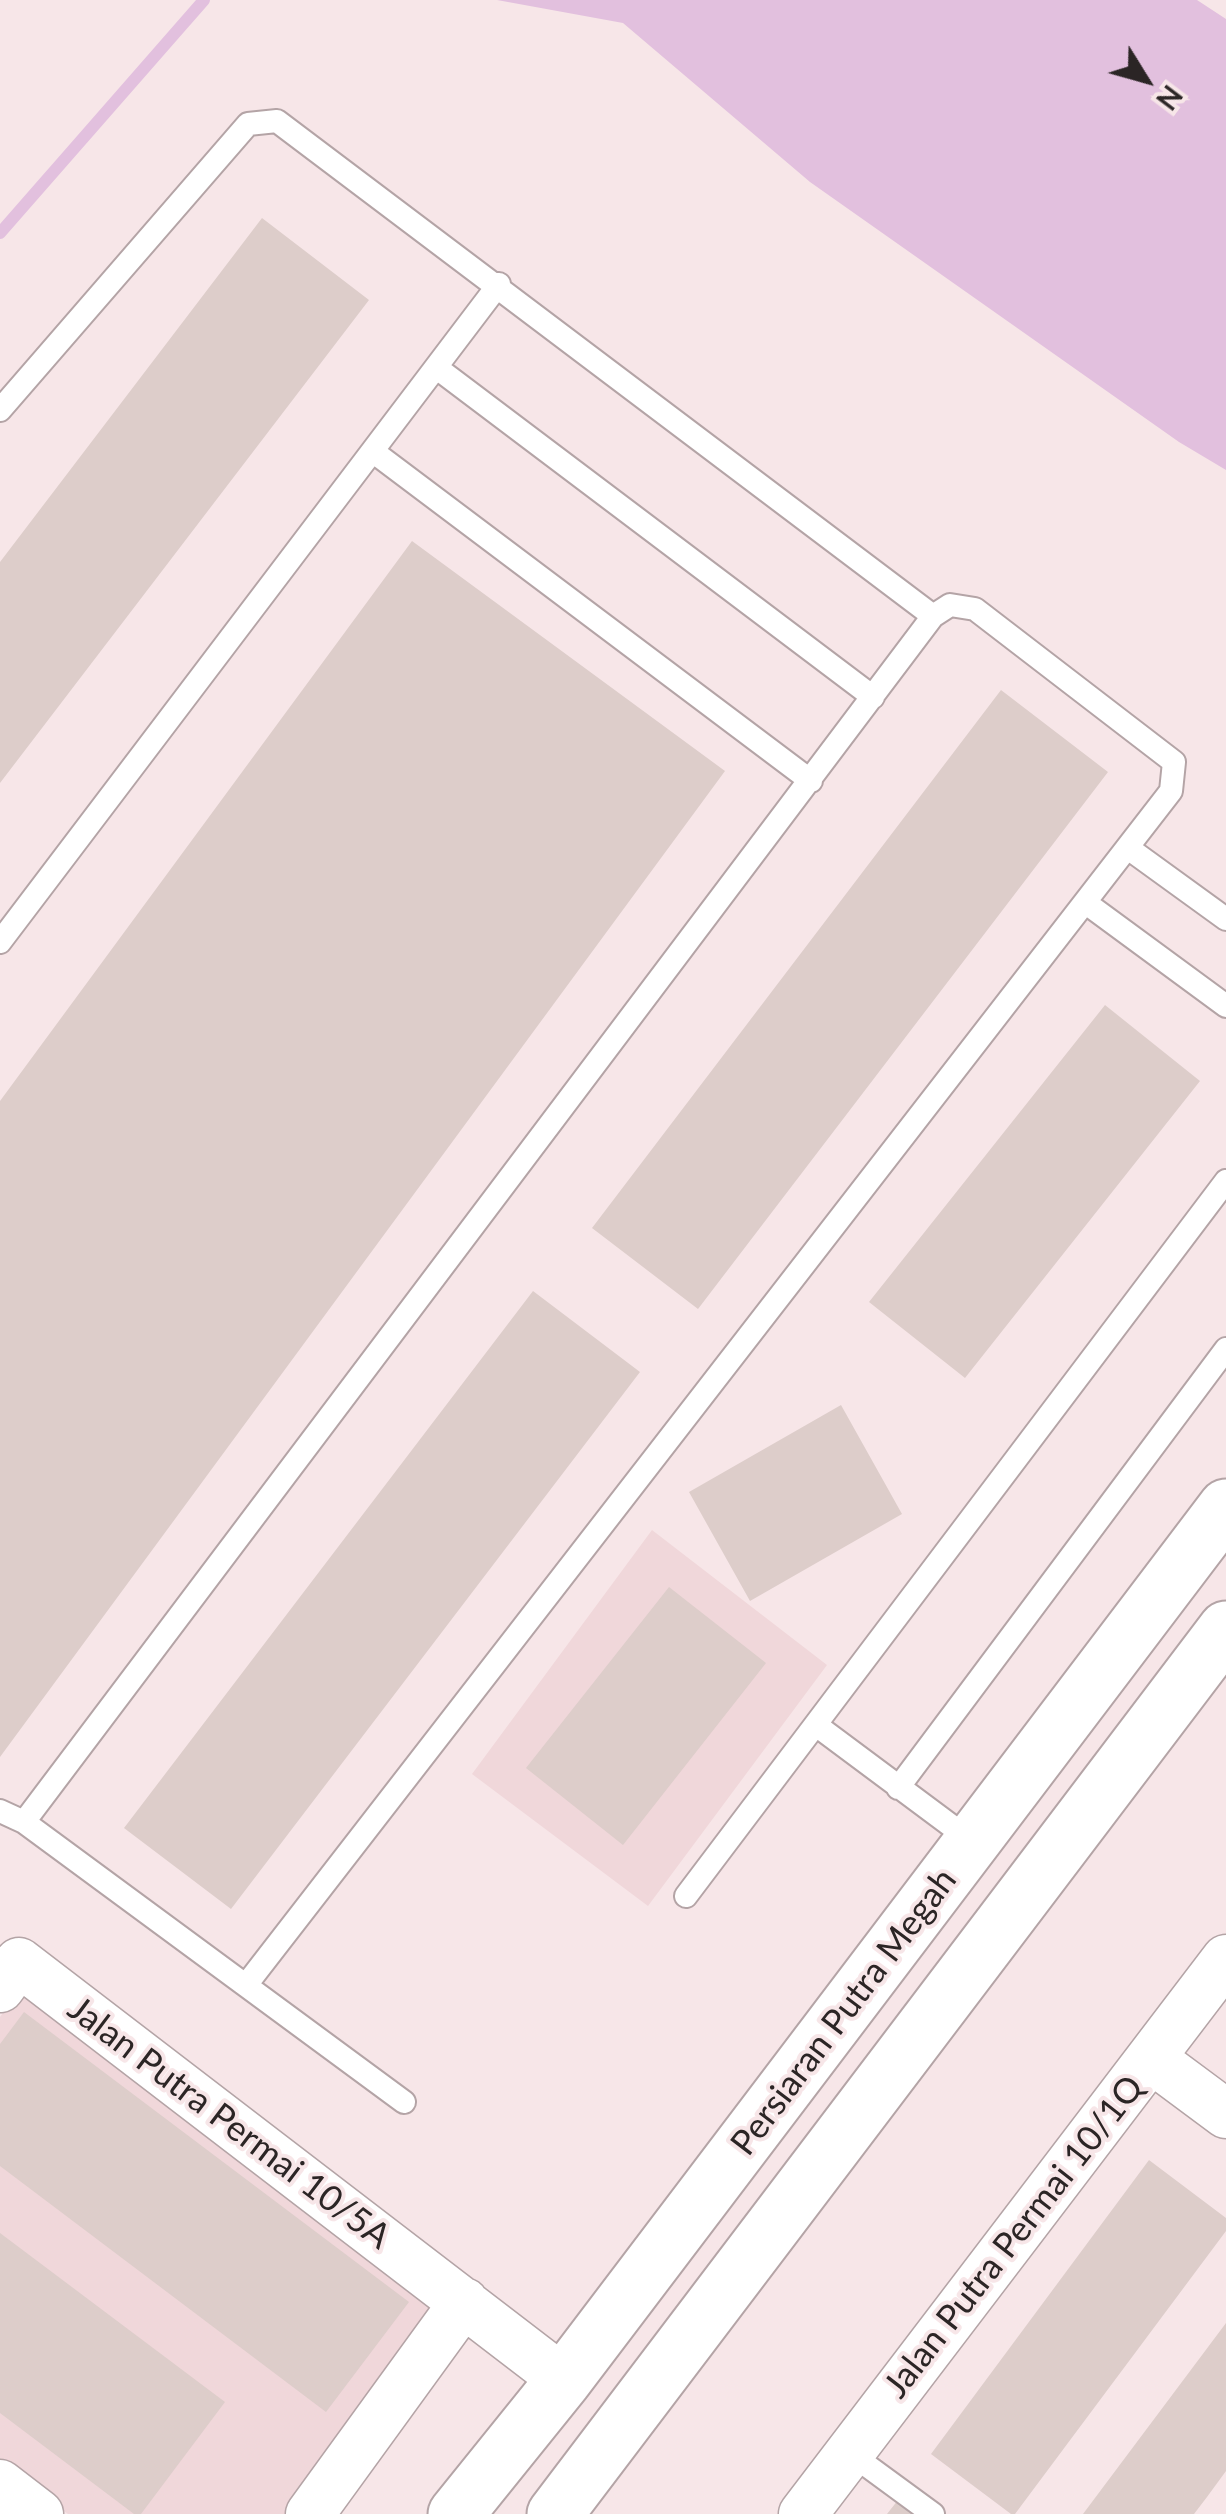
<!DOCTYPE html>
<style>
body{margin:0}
#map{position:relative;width:1226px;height:2514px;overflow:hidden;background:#f7e6e8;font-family:Lato,sans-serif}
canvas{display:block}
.north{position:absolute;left:1096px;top:30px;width:100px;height:100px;-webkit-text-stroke:8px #f7e6e8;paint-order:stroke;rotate:127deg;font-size:28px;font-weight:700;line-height:40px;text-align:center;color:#2b2525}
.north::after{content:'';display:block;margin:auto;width:35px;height:45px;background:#2b2525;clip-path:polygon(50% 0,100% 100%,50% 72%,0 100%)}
</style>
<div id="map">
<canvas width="1226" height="2514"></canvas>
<div class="north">N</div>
</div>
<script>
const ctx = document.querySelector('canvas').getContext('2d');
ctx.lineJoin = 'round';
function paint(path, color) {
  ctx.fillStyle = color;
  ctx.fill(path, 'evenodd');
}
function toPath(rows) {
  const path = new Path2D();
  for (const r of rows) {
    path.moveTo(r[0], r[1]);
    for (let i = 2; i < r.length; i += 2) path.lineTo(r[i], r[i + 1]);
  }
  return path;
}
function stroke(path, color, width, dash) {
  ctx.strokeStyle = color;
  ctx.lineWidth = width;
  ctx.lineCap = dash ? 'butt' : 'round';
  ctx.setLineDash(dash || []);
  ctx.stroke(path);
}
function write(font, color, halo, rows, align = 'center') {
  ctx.font = font + ' Lato,sans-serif';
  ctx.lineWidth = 8;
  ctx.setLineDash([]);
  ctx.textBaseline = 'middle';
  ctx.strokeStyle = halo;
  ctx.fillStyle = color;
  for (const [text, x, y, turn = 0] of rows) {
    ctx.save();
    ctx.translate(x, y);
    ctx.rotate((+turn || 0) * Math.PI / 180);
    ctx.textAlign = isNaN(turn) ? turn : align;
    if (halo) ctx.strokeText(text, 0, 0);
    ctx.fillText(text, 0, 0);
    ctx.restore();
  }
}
const built = toPath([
 [652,1530,827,1665,648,1906,472,1774],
 [22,1987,441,2307,286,2514,68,2514,0,2463,0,2017]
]);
const water = toPath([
 [497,0,1197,0,1226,19,1226,470,1179,442,810,182,623,23]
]);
const stream = toPath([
 [0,233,204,0]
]);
const building = toPath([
 [262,218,369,300,0,783,0,562],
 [412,541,725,771,0,1757,0,1101],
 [1001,690,1108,772,698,1309,592,1228],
 [1105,1005,1200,1081,965,1378,869,1302],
 [533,1291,640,1372,231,1909,124,1828],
 [841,1405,902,1514,750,1601,689,1492],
 [669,1587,766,1663,623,1845,526,1768],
 [24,2012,409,2302,326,2412,0,2166,0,2044],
 [1149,2160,1226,2218,1226,2231,1015,2514,1011,2514,931,2454],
 [0,2233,225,2402,141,2514,134,2514,0,2413],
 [1226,2323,1226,2471,1207,2497,1194,2514,1083,2514],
 [898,2500,917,2514,887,2514]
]);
const service = toPath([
 [437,368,873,697],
 [0,410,248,124,277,121,933,616],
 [375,453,811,781],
 [1128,848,1226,919],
 [1086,903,1226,1006],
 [0,942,499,284],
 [816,1725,973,1842],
 [898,1788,1226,1349],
 [0,1811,24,1822,404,2102],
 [24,1822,933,616,950,605,975,609,1174,762,1171,791,246,1985],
 [686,1896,1226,1181],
 [847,2451,933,2514]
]);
const minor = toPath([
 [0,1988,19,1962,564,2380],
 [1152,2059,1226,2114],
 [0,2484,39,2514],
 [310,2514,464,2302],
 [803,2514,1226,1959]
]);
const tertiary = toPath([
 [456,2514,564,2380,1226,1507],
 [555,2514,1226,1629]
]);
const streetNames = [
 ["Persiaran Putra Megah",844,2012,-53],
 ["Jalan Putra Permai 10/5A",229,2123,37],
 ["Jalan Putra Permai 10/1Q",1014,2237,-52]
];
paint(built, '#f0d7da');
paint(water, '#e2c0de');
stroke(stream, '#e2c0de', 12);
paint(building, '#ddcdca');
stroke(service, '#b4a4a6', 26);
stroke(minor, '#b4a4a6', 51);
stroke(tertiary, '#b4a4a6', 59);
stroke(service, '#fff', 22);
stroke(minor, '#fff', 48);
stroke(tertiary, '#fff', 55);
write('35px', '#2b2525', '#f7e6e8', streetNames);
</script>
